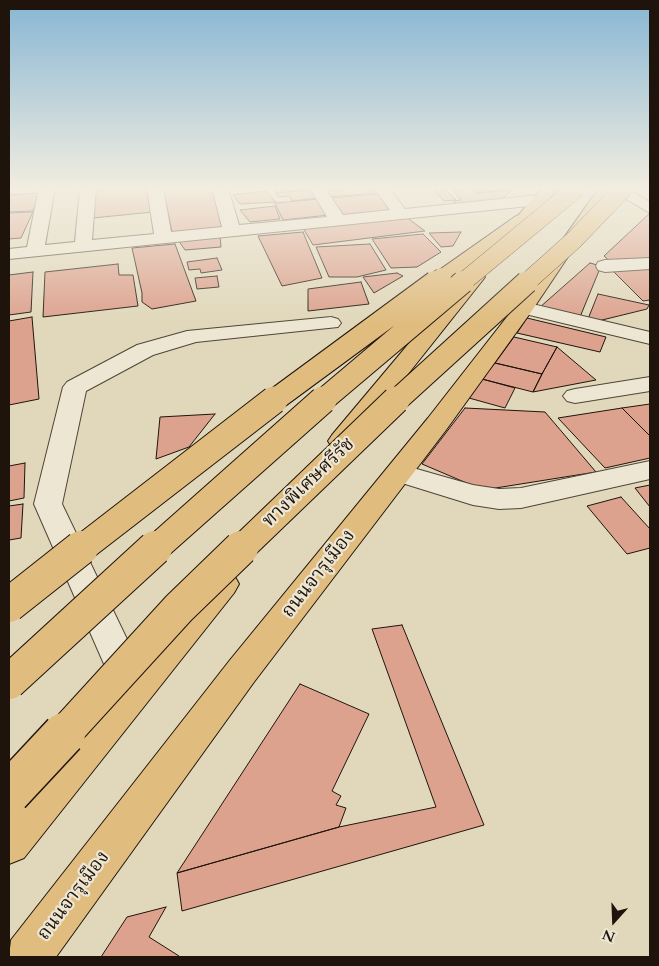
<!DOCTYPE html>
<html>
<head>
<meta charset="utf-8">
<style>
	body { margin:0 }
	#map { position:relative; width:659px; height:966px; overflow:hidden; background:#e1d8bb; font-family:Cardo,serif }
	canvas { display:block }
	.frame { position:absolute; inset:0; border:10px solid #1f140c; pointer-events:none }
	.north { position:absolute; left:589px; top:896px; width:50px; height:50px; -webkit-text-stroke:4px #ece6d3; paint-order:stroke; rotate:200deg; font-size:14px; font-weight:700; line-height:20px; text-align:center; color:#1f140c }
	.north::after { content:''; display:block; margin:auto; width:18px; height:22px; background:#1f140c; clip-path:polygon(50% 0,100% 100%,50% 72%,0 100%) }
</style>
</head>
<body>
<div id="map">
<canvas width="659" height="966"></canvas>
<div class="frame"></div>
<div class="north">N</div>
</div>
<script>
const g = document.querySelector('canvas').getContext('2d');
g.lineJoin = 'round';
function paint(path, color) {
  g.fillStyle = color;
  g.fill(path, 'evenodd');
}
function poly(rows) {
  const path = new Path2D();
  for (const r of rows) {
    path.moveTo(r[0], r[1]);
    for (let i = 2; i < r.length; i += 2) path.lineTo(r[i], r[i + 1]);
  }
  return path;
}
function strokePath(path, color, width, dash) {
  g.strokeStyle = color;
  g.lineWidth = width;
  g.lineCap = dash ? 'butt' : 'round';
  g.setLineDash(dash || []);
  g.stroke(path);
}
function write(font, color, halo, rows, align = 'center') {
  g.font = font + ' Cardo,"Noto Serif Thai",serif';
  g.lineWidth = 4.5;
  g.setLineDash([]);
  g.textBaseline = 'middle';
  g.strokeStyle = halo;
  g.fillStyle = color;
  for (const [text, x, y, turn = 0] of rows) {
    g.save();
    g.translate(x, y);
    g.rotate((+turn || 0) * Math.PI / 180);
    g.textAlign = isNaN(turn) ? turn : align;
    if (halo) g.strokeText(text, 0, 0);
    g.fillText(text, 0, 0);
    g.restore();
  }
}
const building = poly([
	[92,188,149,188,153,212,93,218,92,188],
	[163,188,212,188,224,227,172,232,163,188],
	[274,188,310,188,310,189,276,193,274,188],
	[352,188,373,188,376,193,328,197,325,191,352,188],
	[471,188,477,193,512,190,501,200,458,205,453,201,461,200,452,190,471,188],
	[473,188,514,188,478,193,473,188],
	[445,189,456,200,444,201,434,190,445,189],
	[312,190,317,198,292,201,290,196,279,197,276,193,312,190],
	[266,191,276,202,240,204,233,195,266,191],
	[40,193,33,211,9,212,9,195,40,193],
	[378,194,390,211,339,215,329,198,378,194],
	[319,199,329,215,283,220,275,203,319,199],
	[275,206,280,219,250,222,240,210,275,206],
	[33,212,21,238,9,239,9,213,33,212],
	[650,213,650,259,612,263,604,256,650,213],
	[406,217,425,231,313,245,303,228,406,217],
	[303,232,322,278,282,286,258,236,303,232],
	[461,232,453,246,441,247,429,233,461,232],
	[423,234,441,252,417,267,391,268,372,239,423,234],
	[220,236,221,247,185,250,178,240,220,236],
	[175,244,196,301,152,309,142,302,142,293,132,248,175,244],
	[370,244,386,270,357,277,329,277,316,247,370,244],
	[217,258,222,270,201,273,200,269,189,270,187,262,217,258],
	[590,263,601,266,580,317,539,308,590,263],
	[118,264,119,275,133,275,138,306,43,317,45,272,118,264],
	[650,265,650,300,643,301,610,268,650,265],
	[33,272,31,312,9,315,9,275,33,272],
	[397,273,403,276,374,293,363,277,397,273],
	[217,276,219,287,197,289,195,278,217,276],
	[361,282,369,304,308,311,308,289,361,282],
	[598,294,649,305,647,309,598,321,588,319,598,294],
	[32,317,39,399,9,405,9,321,32,317],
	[527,318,606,337,600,352,517,333,527,318],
	[514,337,557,347,542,374,495,363,514,337],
	[557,347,596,380,533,392,542,374,557,347],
	[495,363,542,374,533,392,482,379,495,363],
	[482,379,515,388,505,408,469,398,482,379],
	[650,404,650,436,622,408,650,404],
	[465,408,545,412,596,472,483,490,422,464,465,408],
	[622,408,650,436,650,458,605,468,558,418,622,408],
	[215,414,189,447,156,459,160,417,215,414],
	[25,463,24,498,9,501,9,466,25,463],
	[650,485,650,507,635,488,650,485],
	[621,497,650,529,650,548,627,554,587,506,621,497],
	[23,504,21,538,9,540,9,506,23,504],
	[402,625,484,825,182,911,177,873,339,827,436,807,372,629,402,625],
	[300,684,369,714,332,791,341,796,336,805,346,808,339,827,177,873,300,684],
	[166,907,149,937,179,956,178,957,101,957,127,917,166,907]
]);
paint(building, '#dca28e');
strokePath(building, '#1f140c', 1);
const minor = poly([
	[39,188,55,188,45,245,75,242,80,188,96,188,92,240,154,234,147,188,163,188,171,232,222,227,212,188,228,188,239,225,327,217,310,188,325,188,343,215,390,210,374,188,389,188,405,209,539,195,547,200,539,205,9,259,9,249,27,247,39,188],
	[607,188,626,188,650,202,650,213,607,188],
	[650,258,650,269,605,272,598,270,596,266,598,262,605,260,650,258],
	[524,302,650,332,650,344,517,312,514,308,517,304,524,302],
	[331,317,338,319,341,323,338,327,196,342,153,355,86,391,62,504,149,685,144,696,131,701,118,696,34,504,63,387,67,382,137,345,187,331,331,317],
	[650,377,650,391,575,403,567,401,563,396,567,391,575,389,650,377],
	[650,461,650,479,521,508,499,509,473,505,389,479,385,473,389,467,399,464,473,485,499,489,521,488,650,461]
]);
const major = poly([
	[542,188,558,188,509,248,497,248,494,244,497,240,542,188],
	[599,188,614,188,531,312,446,430,254,682,56,957,9,957,11,940,230,660,428,418,517,304,599,188],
	[475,271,482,273,485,277,482,281,350,447,341,449,332,447,328,441,332,435,468,273,475,271],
	[223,572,234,575,239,584,234,593,24,858,9,864,9,811,212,575,223,572]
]);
const highway = poly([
	[522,215,528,216,530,220,528,224,449,281,435,281,432,277,435,273,516,216,522,215]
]);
strokePath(minor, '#504538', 2);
strokePath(major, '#1f140c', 2);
strokePath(highway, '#1f140c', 2);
paint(minor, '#ece6d3');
paint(major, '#e0bc7e');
paint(highway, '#e0bc7e');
const highwayBridgeFar4 = poly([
	[433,283,442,277],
	[462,283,577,188],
	[526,283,574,240,624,188]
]);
const highwayBridgeFar3 = poly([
	[272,402,435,282],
	[321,402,463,282],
	[395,402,527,282]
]);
const highwayBridgeFar2 = poly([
	[80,550,274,400],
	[154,550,323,400],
	[240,550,396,400]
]);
const highwayBridgeFar1 = poly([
	[9,605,81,548],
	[9,682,155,548],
	[63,735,179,608,241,548]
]);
const highwayBridge = poly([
	[9,793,64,734]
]);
strokePath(highwayBridgeFar4, '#1f140c', 19, []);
strokePath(highwayBridgeFar3, '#1f140c', 24, []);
strokePath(highwayBridgeFar2, '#1f140c', 29, []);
strokePath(highwayBridgeFar1, '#1f140c', 36, []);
strokePath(highwayBridge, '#1f140c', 45, []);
strokePath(highwayBridgeFar4, '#e0bc7e', 18);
strokePath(highwayBridgeFar3, '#e0bc7e', 22);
strokePath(highwayBridgeFar2, '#e0bc7e', 27);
strokePath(highwayBridgeFar1, '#e0bc7e', 34);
strokePath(highwayBridge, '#e0bc7e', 42);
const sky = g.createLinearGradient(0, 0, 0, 324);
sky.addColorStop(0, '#87b6d4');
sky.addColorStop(0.58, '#f2ede0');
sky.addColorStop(1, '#f2ede000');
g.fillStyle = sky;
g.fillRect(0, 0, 659, 324);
write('19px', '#1f140c', '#ece6d3', [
	["ทางพิเศษศรีรัช",309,483,-44],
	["ถนนจารุเมือง",319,574,-52],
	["ถนนจารุเมือง",74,896,-53]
]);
</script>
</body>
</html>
